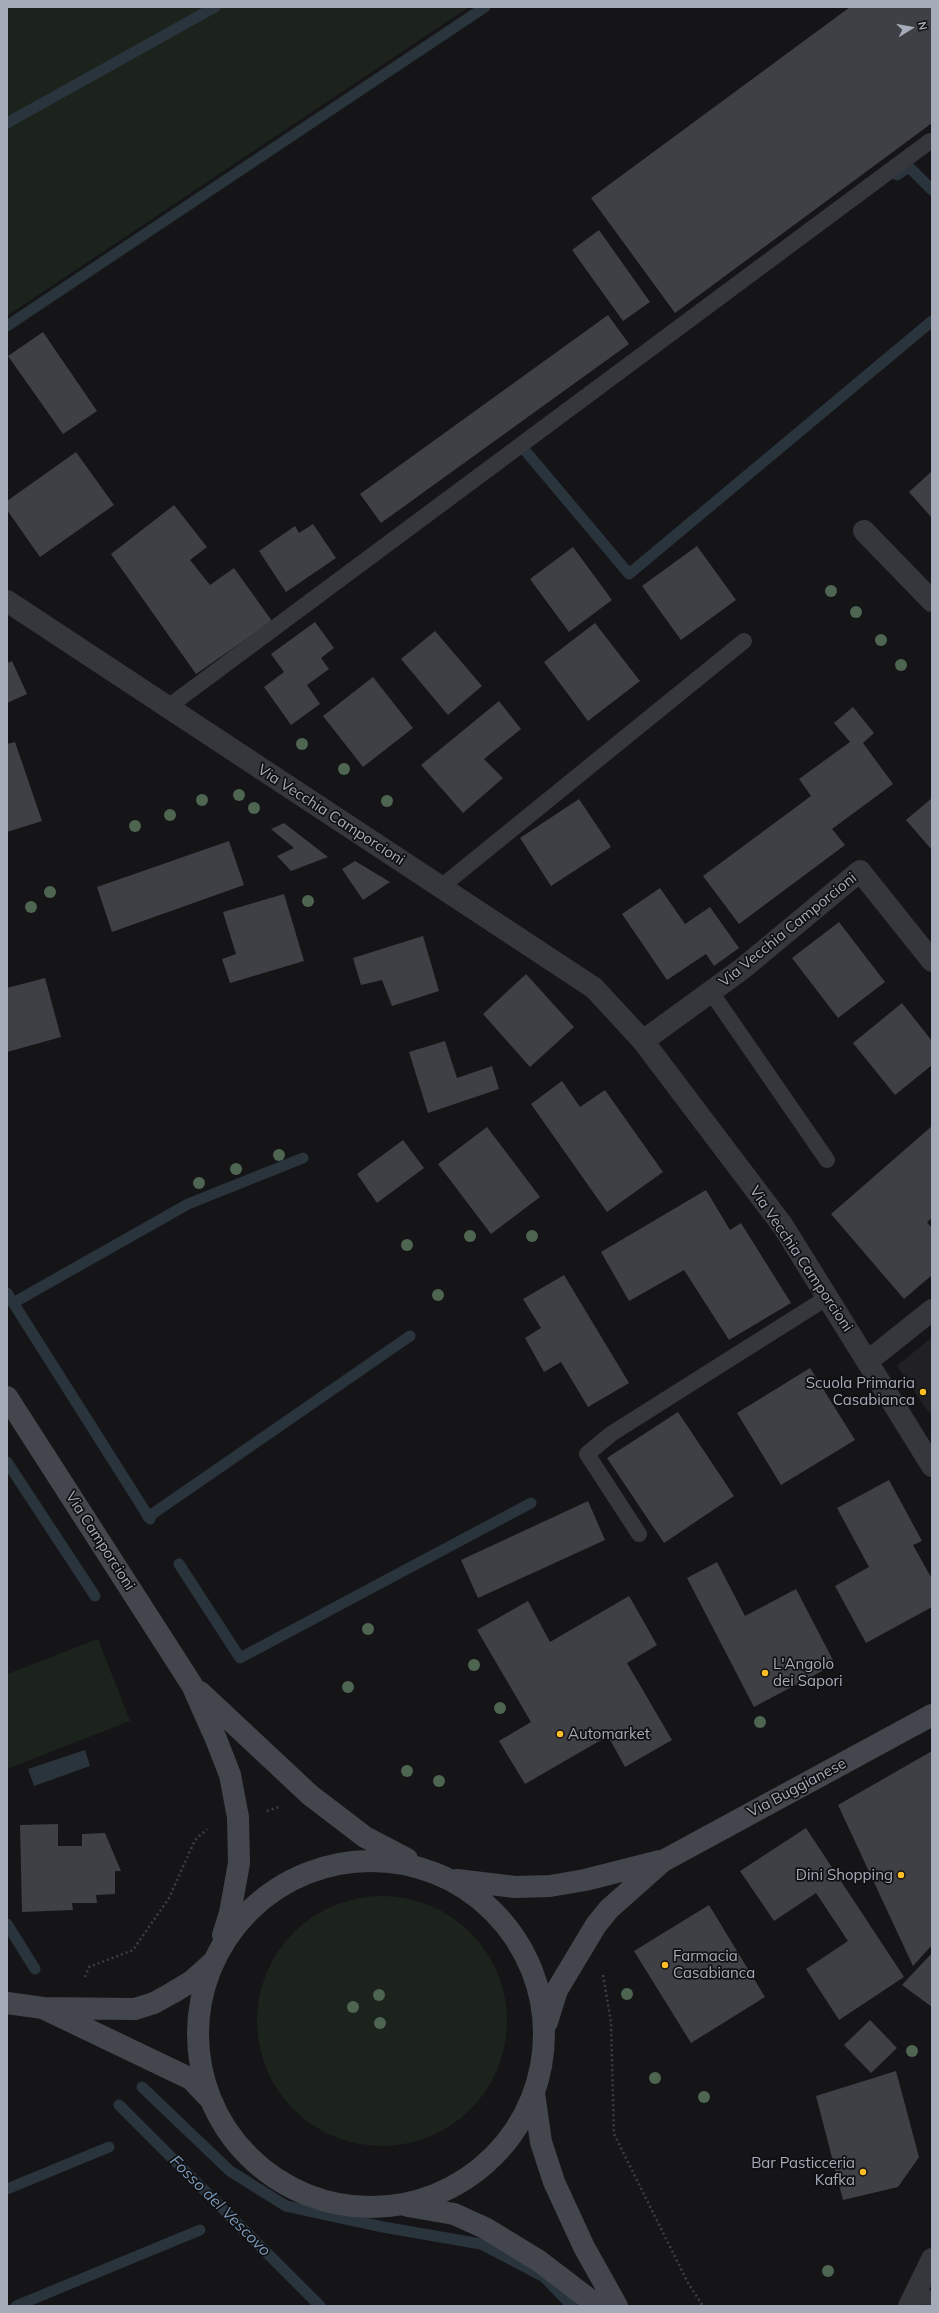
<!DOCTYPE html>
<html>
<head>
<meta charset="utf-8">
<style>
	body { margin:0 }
	#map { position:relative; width:939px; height:2313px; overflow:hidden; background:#151518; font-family:Mulish,sans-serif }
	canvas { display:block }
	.frame { position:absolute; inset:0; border:8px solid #a6abb9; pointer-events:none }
	.north { position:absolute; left:891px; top:8px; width:40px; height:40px; -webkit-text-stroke:3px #101013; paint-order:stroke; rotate:79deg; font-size:11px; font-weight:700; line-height:16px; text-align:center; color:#a6abb9 }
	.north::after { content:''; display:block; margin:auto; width:14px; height:18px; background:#a6abb9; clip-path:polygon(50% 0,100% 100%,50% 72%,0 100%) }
</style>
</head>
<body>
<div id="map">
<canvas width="939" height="2313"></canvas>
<div class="frame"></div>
<div class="north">N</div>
</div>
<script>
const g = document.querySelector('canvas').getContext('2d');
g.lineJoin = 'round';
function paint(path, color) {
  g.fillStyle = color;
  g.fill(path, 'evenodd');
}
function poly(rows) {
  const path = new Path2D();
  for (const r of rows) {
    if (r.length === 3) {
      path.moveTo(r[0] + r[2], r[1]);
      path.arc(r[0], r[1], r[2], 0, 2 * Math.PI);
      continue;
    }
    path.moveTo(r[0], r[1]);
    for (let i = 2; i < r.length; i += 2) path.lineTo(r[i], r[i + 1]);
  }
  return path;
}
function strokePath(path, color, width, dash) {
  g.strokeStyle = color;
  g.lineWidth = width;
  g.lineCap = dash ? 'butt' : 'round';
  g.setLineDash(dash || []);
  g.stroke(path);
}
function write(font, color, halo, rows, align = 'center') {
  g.font = font + ' Mulish,sans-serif';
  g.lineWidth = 3.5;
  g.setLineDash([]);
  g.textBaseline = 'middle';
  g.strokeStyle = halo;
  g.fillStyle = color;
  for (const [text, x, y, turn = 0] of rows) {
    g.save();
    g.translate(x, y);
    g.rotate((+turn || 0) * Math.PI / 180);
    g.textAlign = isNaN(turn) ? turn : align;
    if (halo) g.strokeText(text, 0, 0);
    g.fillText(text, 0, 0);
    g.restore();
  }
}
paint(poly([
	[932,1337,932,1417,897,1366]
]), '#212125');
paint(poly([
	[7,7,469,7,7,316],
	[98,1639,130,1721,7,1769,7,1674],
	[382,2021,125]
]), '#1b231c');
paint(poly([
	[85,1750,90,1766,34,1786,28,1769]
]), '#2a343d');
strokePath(poly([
	[7,123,215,7],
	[897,175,909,167,932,190],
	[7,326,485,7],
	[523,448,629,574,932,321],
	[7,1293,150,1519],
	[13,1303,188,1204,303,1158],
	[7,1462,95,1596],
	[148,1517,410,1336],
	[179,1564,240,1658,531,1503],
	[7,1924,35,1969],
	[142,2087,230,2171,286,2206,383,2227,481,2244,544,2277,572,2306],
	[119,2105,320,2306],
	[7,2189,109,2147],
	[16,2306,200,2230]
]), '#2a343d', 11);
paint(poly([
	[850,7,932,7,932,123,675,313,591,198],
	[599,230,650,302,623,321,572,250],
	[608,315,629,344,381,523,360,494],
	[43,332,97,411,63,434,8,356],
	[76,452,114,505,40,557,7,510,7,501],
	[932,471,932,518,909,492],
	[174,505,207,547,190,560,210,585,234,568,272,621,196,674,111,554],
	[313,524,336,558,286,592,259,551,295,526,299,533],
	[697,546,736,600,681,640,642,586],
	[573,547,612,600,569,632,530,579],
	[315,622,334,648,321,658,329,669,307,685,320,704,291,725,264,687,284,672,271,654],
	[595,623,640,681,588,721,544,662],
	[435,631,482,686,448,715,401,659],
	[12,661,27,694,7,703,7,663],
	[373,677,413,728,363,767,323,716],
	[499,701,521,729,484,759,503,778,463,813,421,765],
	[853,707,874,733,863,743,893,784,832,829,845,845,739,924,703,876,811,796,799,779,850,742,834,723],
	[15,742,42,821,7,832,7,744],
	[932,798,932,850,906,820],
	[579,799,611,847,551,886,520,838],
	[284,823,328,857,291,871,277,856,294,848,271,829],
	[229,841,244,885,112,932,97,887],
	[355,861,390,882,363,900,342,869],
	[660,888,685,924,710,907,739,948,714,966,706,954,667,980,622,914],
	[284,894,304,961,230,983,222,959,236,954,223,912],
	[839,922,885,982,838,1018,792,958],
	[423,936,439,991,392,1006,382,980,361,985,353,958],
	[526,974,574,1027,530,1067,483,1014],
	[45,978,61,1037,7,1052,7,988],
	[902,1003,932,1041,932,1065,895,1095,853,1043],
	[445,1041,457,1078,492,1066,499,1089,428,1113,409,1052],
	[562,1081,580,1107,605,1090,663,1172,607,1212,531,1104],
	[932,1126,932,1218,927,1222,932,1228,932,1275,904,1299,831,1214],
	[487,1127,540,1197,491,1234,438,1164],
	[403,1140,424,1168,377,1203,357,1174],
	[706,1190,730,1230,741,1223,791,1303,729,1340,684,1270,629,1301,601,1252],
	[564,1275,629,1383,588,1407,561,1362,544,1372,525,1338,541,1328,523,1299],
	[810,1368,855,1440,781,1485,737,1413],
	[678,1412,734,1496,664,1543,607,1458],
	[889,1480,922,1541,913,1545,932,1579,932,1607,866,1643,835,1586,869,1567,837,1508],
	[588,1501,605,1540,478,1598,461,1560],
	[717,1562,745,1616,796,1589,835,1664,754,1707,687,1578],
	[629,1596,657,1645,627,1663,672,1740,625,1767,608,1736,525,1784,499,1741,531,1722,477,1630,528,1601,550,1642],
	[932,1751,932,1945,913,1966,838,1805],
	[58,1824,58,1846,82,1846,82,1834,105,1833,121,1871,115,1871,115,1894,96,1895,97,1903,72,1903,73,1910,22,1912,20,1825],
	[806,1828,904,1977,839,2020,806,1969,848,1941,816,1893,774,1921,740,1871],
	[709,1905,765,1997,691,2043,634,1951],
	[932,1953,932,2007,902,1985],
	[870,2020,897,2048,871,2073,844,2045],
	[896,2071,919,2157,898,2187,843,2200,816,2096]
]), '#3f4045');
strokePath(poly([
	[267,1811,279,1807],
	[603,1975,611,2022,614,2134,688,2283,703,2306],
	[85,1977,89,1967,133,1950,169,1898,195,1840,207,1829]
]), '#3c3e44', 2.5, [2, 3]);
strokePath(poly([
	[168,707,930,141],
	[441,887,744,641],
	[711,992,827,1160],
	[639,1534,587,1454,611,1434,828,1297],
	[916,2293,932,2300]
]), '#36373d', 16);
strokePath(poly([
	[864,531,932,601],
	[7,601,594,988,643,1041,783,1226,932,1466],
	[643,1041,742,969,860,871,932,961],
	[868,1361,932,1310],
	[909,2306,932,2259]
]), '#36373d', 22);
strokePath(poly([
	[7,1397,192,1685,216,1739,230,1775,238,1817,239,1863,230,1913,223,1935],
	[200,1692,310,1795,365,1837,407,1859],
	[371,2034,173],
	[457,1880,515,1887,550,1886,585,1880,660,1861],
	[7,2003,43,2008,135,2009,154,2003,172,1993,192,1981,212,1963],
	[47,2010,191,2079,209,2098],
	[547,2022,557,1990,596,1925,609,1909,663,1861,932,1715],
	[534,2093,541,2142,554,2182,584,2247,617,2306],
	[408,2206,454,2214,485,2228,539,2261,598,2306]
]), '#44464d', 22);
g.fillStyle = '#4d6551';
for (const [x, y] of [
	[831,591],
	[856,612],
	[881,640],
	[901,665],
	[302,744],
	[344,769],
	[239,795],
	[202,800],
	[387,801],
	[254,808],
	[170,815],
	[135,826],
	[50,892],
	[308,901],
	[31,907],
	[279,1155],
	[236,1169],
	[199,1183],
	[470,1236],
	[532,1236],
	[407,1245],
	[438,1295],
	[368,1629],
	[474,1665],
	[348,1687],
	[500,1708],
	[760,1722],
	[407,1771],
	[439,1781],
	[627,1994],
	[379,1995],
	[353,2007],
	[380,2023],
	[912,2051],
	[655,2078],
	[704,2097],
	[828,2271]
]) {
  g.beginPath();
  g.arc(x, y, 6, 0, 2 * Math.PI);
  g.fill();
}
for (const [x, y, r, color] of [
	[923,1392,4,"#ffbe26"],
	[765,1673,4,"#ffbe26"],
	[560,1734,4,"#ffbe26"],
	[901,1875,4,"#ffbe26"],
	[665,1965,4,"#ffbe26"],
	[863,2172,4,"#ffbe26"]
]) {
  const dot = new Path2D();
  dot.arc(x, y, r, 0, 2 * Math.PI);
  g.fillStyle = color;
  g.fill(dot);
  strokePath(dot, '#101013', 1.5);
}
write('15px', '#a6abb9', '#101013', [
	["Via Vecchia Camporcioni",331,815,33],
	["Via Vecchia Camporcioni",788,930,-39],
	["Via Vecchia Camporcioni",801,1259,56],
	["Via Camporcioni",100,1541,57],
	["Via Buggianese",797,1788,-28]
]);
write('15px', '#a6abb9', '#101013', [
	["Scuola Primaria",915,1383],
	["Casabianca",915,1400],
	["L'Angolo",773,1664,"left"],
	["dei Sapori",773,1681,"left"],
	["Automarket",568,1734,"left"],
	["Dini Shopping",893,1875],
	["Farmacia",673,1956,"left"],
	["Casabianca",673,1973,"left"],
	["Bar Pasticceria",855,2163],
	["Kafka",855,2180]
], 'right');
write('italic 16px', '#7a98b7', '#101013', [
	["Fosso del Vescovo",220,2206,45]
]);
</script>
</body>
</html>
